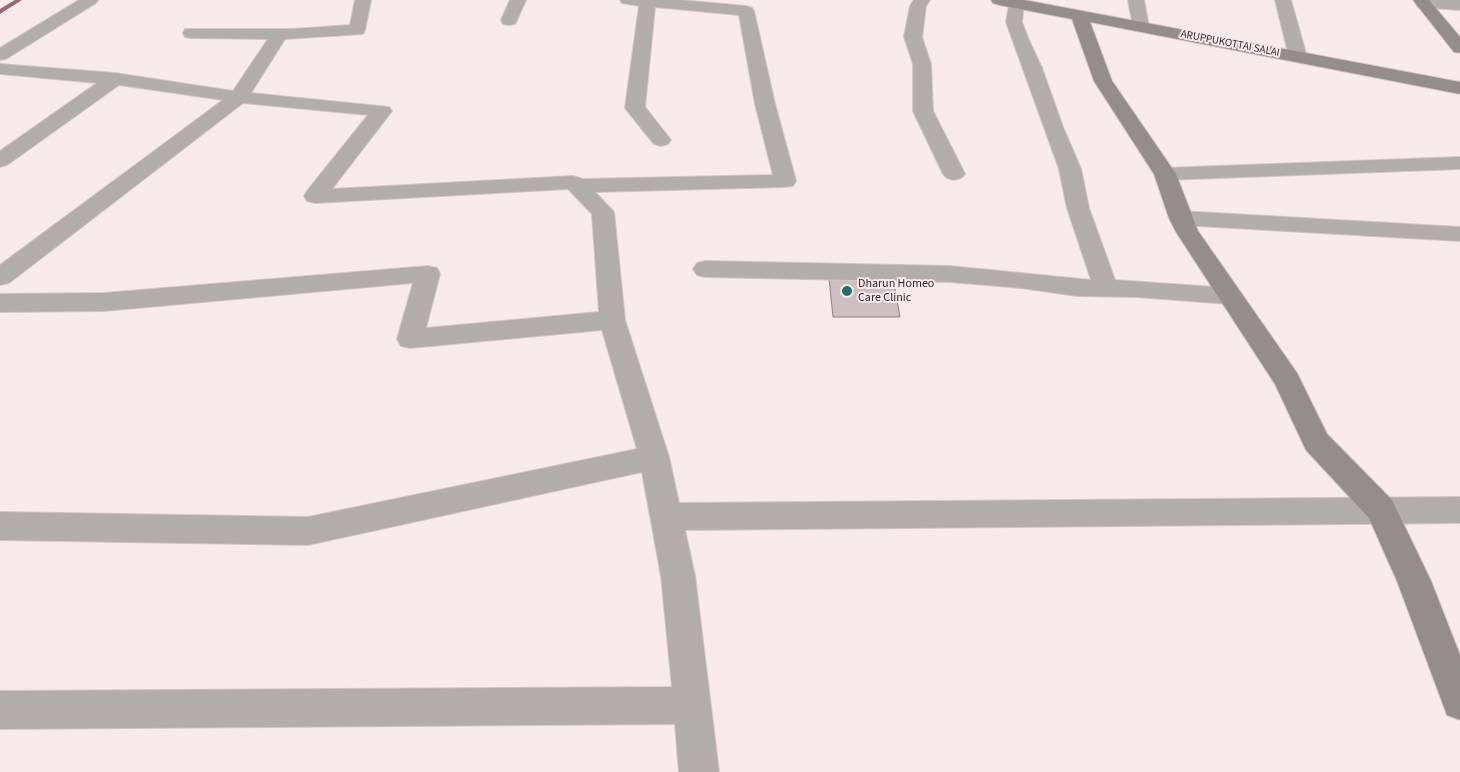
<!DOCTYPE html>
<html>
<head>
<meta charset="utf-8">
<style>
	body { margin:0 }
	canvas { display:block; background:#f8e9ea }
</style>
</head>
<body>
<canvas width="1460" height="772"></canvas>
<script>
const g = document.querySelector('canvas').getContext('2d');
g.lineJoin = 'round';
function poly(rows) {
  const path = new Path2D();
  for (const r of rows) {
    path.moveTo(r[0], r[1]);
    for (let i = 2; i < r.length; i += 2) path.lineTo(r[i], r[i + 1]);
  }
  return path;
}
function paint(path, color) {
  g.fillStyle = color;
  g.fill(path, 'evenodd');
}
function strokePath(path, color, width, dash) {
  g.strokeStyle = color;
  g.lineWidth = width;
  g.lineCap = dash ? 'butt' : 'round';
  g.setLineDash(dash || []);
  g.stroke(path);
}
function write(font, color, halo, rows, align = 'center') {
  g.font = font + ' "Source Sans 3",sans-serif';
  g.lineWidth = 4;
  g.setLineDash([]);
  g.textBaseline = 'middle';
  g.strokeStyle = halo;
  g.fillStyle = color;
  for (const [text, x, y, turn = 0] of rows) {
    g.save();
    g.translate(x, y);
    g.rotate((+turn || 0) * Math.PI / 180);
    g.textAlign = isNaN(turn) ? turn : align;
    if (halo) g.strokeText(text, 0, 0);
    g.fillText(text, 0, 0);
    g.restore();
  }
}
paint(poly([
	[15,0,22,0,0,14,0,9,15,0]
]), '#98696f');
const building = poly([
	[829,278,893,278,900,317,833,317,829,278]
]);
paint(building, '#cdbfc1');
strokePath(building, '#8e8182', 1);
const street = poly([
	[79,0,98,0,96,3,6,59,0,60,0,48,79,0],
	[355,0,371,0,365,30,363,34,285,39,251,93,389,107,392,111,389,115,332,189,573,176,583,179,773,175,755,104,739,15,655,7,645,107,671,140,668,144,661,146,654,144,625,108,639,6,622,3,620,0,680,0,746,6,752,8,754,11,775,104,796,181,793,186,785,187,595,192,614,212,625,320,669,457,679,503,1460,497,1460,523,685,530,695,576,719,772,679,772,675,724,0,729,0,691,672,687,661,576,642,472,308,545,0,540,0,512,308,517,637,449,602,330,410,348,401,346,397,339,413,283,104,311,0,312,0,294,104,293,428,266,437,268,440,274,426,328,599,312,592,214,568,189,315,203,307,201,304,196,307,191,368,115,243,103,9,283,0,285,0,265,223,100,119,85,7,165,0,167,0,151,97,83,0,74,0,64,115,73,233,91,268,39,191,38,185,37,183,33,185,29,293,29,350,25,355,0],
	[510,0,526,0,517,20,515,24,509,25,503,24,501,20,510,0],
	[914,0,930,0,926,6,922,37,931,64,933,111,965,174,961,178,954,180,947,178,943,174,913,111,913,64,904,37,910,6,914,0],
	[1010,0,1022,0,1024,3,1022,22,1028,38,1042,68,1063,127,1081,169,1089,208,1115,280,1229,288,1238,290,1241,296,1238,302,1229,304,1136,297,1077,296,1021,288,950,282,705,277,697,275,693,269,697,263,705,261,950,266,1091,280,1067,208,1059,169,1006,22,1010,0],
	[1128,0,1144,0,1149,27,1147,31,1135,31,1133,27,1128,0],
	[1275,0,1291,0,1307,57,1304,61,1298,62,1292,61,1289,57,1275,0],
	[1421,0,1460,0,1460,10,1418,7,1416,4,1421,0],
	[1460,157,1460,169,1165,180,1158,178,1154,174,1158,170,1165,168,1460,157],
	[1180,211,1460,227,1460,241,1180,225,1172,223,1169,218,1172,213,1180,211]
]);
const secondary = poly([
	[991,0,1024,0,1460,82,1460,94,1090,22,1112,81,1176,174,1198,231,1297,373,1327,434,1392,500,1431,581,1460,655,1460,720,1447,715,1397,581,1369,518,1306,450,1275,384,1176,232,1169,218,1154,174,1094,81,1072,19,999,5,993,3,991,0],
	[1413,0,1429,0,1460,37,1460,53,1454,52,1413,0]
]);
strokePath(street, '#d3c6c7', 2);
strokePath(secondary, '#d3c6c7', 2);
paint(street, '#b2acac');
paint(secondary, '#958c8d');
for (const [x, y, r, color] of [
	[847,291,6,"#246e6c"]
]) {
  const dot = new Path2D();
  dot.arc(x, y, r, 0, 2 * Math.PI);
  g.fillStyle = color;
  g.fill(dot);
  strokePath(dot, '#f8e9ea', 2);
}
write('11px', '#2c2627', '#f8e9ea', [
	["ARUPPUKOTTAI SALAI",1230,44,11]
]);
write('12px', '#2c2627', '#f8e9ea', [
	["Dharun Homeo",858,284],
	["Care Clinic",858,298]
], 'left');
</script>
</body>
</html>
